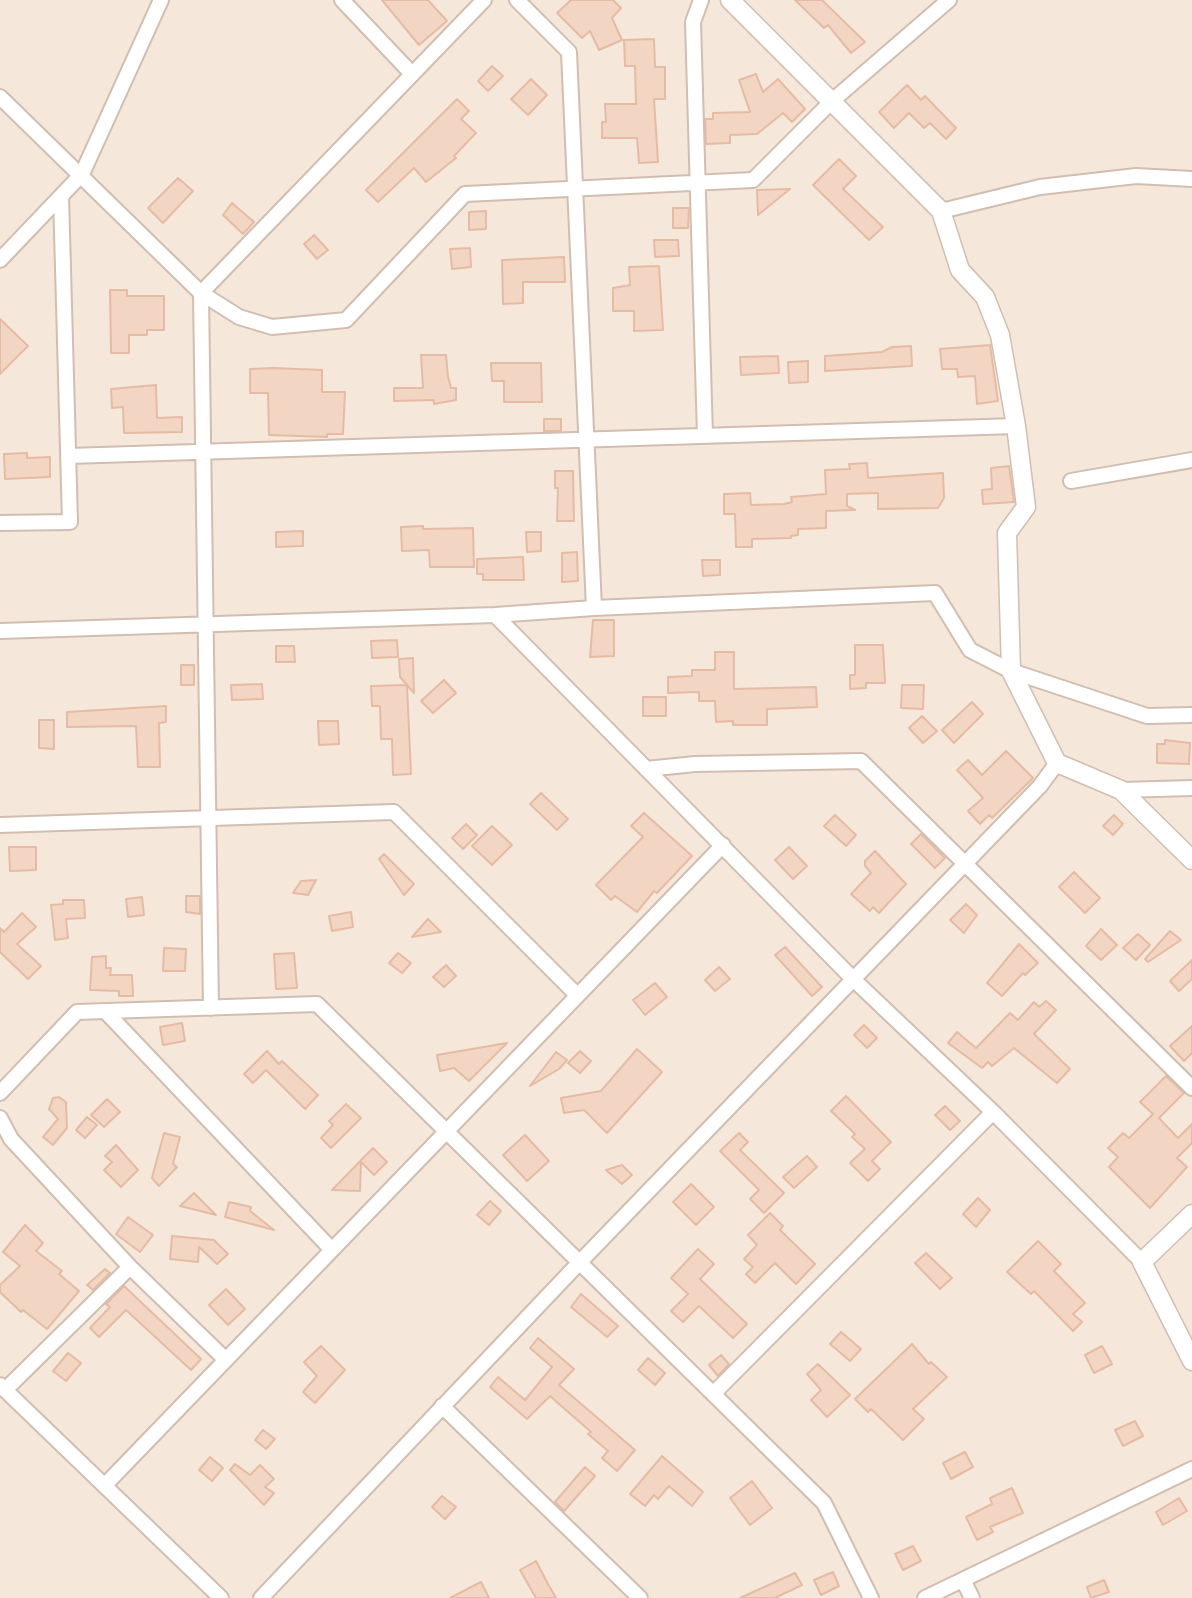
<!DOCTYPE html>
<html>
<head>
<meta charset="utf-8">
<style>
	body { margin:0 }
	canvas { display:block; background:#fdf6ec }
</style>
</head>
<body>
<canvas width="1192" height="1598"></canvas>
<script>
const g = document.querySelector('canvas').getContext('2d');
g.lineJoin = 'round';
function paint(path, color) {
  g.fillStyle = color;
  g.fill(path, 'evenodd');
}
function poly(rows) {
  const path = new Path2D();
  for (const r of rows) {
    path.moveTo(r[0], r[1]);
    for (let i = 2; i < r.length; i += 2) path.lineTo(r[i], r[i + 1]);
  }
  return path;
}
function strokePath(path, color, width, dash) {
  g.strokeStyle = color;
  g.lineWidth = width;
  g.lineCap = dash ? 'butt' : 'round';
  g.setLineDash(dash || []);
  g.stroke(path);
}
paint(poly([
	[0,0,1192,0,1192,1598,0,1598]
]), '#f5e8da');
const building = poly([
	[382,0,428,0,447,21,419,45,382,0],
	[571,0,613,0,621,8,612,18,622,40,599,50,590,31,582,38,557,13,571,0],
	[795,0,822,0,865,42,851,53,828,25,824,28,795,0],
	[654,39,655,67,665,67,665,99,654,99,658,162,639,163,637,138,602,138,602,122,606,122,605,104,636,104,635,66,625,66,624,40,654,39],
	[492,66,503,76,488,91,478,81,492,66],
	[756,74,763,92,778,79,805,109,792,122,783,113,757,134,730,135,730,143,706,144,705,119,713,119,713,113,750,112,739,80,756,74],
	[531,79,547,95,528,115,511,99,531,79],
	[907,85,921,100,925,96,956,128,946,139,930,123,924,128,909,113,894,128,879,112,907,85],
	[457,99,469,111,461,119,476,133,454,156,456,158,426,182,414,168,378,202,366,190,457,99],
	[839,159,856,176,843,189,883,227,869,240,813,185,839,159],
	[178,178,193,191,163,223,148,208,178,178],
	[790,189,758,215,757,190,790,189],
	[232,203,254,222,243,234,223,215,232,203],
	[673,208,689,208,688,228,673,228,673,208],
	[486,211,486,229,469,230,469,212,486,211],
	[314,235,328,250,317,259,304,244,314,235],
	[654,240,678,240,679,256,655,257,654,240],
	[470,248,471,267,452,269,450,249,470,248],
	[564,257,565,282,523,282,523,303,503,304,502,260,564,257],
	[659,266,663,330,634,331,634,311,613,311,613,288,630,285,629,267,659,266],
	[110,290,127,290,127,296,164,296,164,330,147,330,147,335,129,335,129,353,111,353,110,290],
	[0,319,28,346,0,374,0,319],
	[990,345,998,401,977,404,975,376,958,377,957,369,942,369,940,349,990,345],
	[911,346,912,366,825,371,825,356,882,352,892,347,911,346],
	[421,355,446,355,448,377,451,388,456,388,456,400,434,404,434,400,394,401,394,388,423,388,421,355],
	[778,356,779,373,741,375,740,357,778,356],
	[808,361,808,382,789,383,788,362,808,361],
	[491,363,541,363,542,402,504,402,504,381,492,381,491,363],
	[274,368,322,370,322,392,345,392,343,434,327,434,327,437,269,435,268,393,250,393,250,369,274,368],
	[156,385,157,418,182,417,182,432,124,433,123,407,112,408,111,389,156,385],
	[544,419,561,419,561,431,544,431,544,419],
	[27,453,27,458,50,457,50,477,5,479,4,454,27,453],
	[867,463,868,478,943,473,944,498,938,508,878,509,878,493,847,494,847,506,855,510,826,511,826,528,798,529,798,535,791,536,791,538,752,539,752,547,736,547,735,514,724,514,724,494,750,493,751,505,784,504,792,502,791,497,826,494,825,470,850,469,849,464,867,463],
	[1009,466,1014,502,983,504,982,490,992,489,991,468,1009,466],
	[555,471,573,471,574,521,557,521,558,488,555,488,555,471],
	[423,526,423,529,473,528,474,567,430,567,429,550,402,551,401,527,423,526],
	[303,531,303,546,276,547,276,532,303,531],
	[526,532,541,532,541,551,527,552,526,532],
	[577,552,578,581,562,582,562,553,577,552],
	[523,557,524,580,483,580,483,574,477,574,477,559,523,557],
	[702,560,720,560,720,575,703,576,702,560],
	[593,620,614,620,614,656,590,657,593,620],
	[397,640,398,657,372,658,371,641,397,640],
	[855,645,883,645,885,683,866,683,866,688,850,689,850,675,855,675,855,645],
	[276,646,294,646,295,662,276,662,276,646],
	[715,652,734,652,734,689,816,687,817,707,767,709,767,725,733,725,733,721,716,722,715,701,699,701,699,692,668,693,668,677,692,676,692,670,715,670,715,652],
	[413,658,414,693,407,685,411,774,393,775,392,739,381,739,380,706,372,706,371,686,407,685,400,677,399,659,413,658],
	[181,665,194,665,194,685,181,685,181,665],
	[444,680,456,693,433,713,421,701,444,680],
	[262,684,263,699,232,700,231,685,262,684],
	[902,685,924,685,923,709,901,708,902,685],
	[643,697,666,697,666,716,643,716,643,697],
	[972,702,983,714,954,743,942,730,972,702],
	[166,706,166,722,159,723,160,767,138,767,136,726,67,727,67,712,166,706],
	[922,716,937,731,923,743,909,728,922,716],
	[39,720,54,720,54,749,39,748,39,720],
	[318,721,338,721,339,744,319,745,318,721],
	[1165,740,1190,743,1189,764,1157,763,1157,744,1165,744,1165,740],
	[1006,751,1033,778,992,818,989,815,980,824,968,811,983,798,957,770,968,760,982,775,1006,751],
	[541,793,568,819,557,830,530,804,541,793],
	[644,813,692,856,657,893,654,891,637,912,615,896,611,900,596,885,643,837,631,826,644,813],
	[835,815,856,835,846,846,824,826,835,815],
	[1114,815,1123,824,1113,835,1103,826,1114,815],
	[466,824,477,835,463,849,452,838,466,824],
	[492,826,512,845,492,865,472,846,492,826],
	[921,834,945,858,935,868,911,844,921,834],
	[9,847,36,847,36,870,10,871,9,847],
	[789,847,807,866,793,879,775,860,789,847],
	[875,851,906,884,879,913,873,907,870,911,851,894,871,873,865,866,865,861,875,851],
	[384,854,414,884,404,895,379,859,384,854],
	[1074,872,1100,898,1085,913,1059,887,1074,872],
	[316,880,308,895,293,893,301,881,316,880],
	[186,896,200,896,200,914,186,912,186,896],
	[142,897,144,915,128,917,126,899,142,897],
	[63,900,84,900,85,918,66,919,68,938,55,940,51,905,63,904,63,900],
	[966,904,977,915,964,933,950,920,966,904],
	[351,912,353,927,332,931,329,916,351,912],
	[22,913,36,927,17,944,41,966,28,979,0,952,0,928,4,932,22,913],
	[428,919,441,932,412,937,428,919],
	[1101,929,1117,945,1101,960,1086,946,1101,929],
	[1170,931,1181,940,1148,962,1145,959,1170,931],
	[1138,934,1150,945,1136,960,1123,948,1138,934],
	[1019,944,1038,963,1025,975,1023,973,1002,996,987,983,1019,944],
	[785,947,822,987,812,996,775,955,785,947],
	[164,948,186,949,185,971,163,971,164,948],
	[294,953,297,988,276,989,274,954,294,953],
	[398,953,411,963,402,973,389,963,398,953],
	[106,956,106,968,111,968,110,975,132,975,133,996,119,996,119,991,90,990,92,957,106,956],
	[1192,960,1192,979,1179,991,1170,981,1192,960],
	[446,965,456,976,444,987,433,977,446,965],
	[719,967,730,979,715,991,705,980,719,967],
	[655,983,667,997,645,1015,633,1000,655,983],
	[1046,1001,1056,1010,1034,1034,1070,1069,1057,1083,1014,1048,992,1066,988,1062,982,1068,948,1043,957,1032,976,1048,1010,1013,1018,1020,1034,1002,1039,1007,1046,1001],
	[182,1023,185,1041,163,1045,160,1027,182,1023],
	[864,1025,877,1038,867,1048,854,1035,864,1025],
	[1192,1026,1192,1053,1184,1061,1170,1046,1192,1026],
	[507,1043,469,1081,454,1068,440,1071,437,1055,507,1043],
	[637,1049,662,1072,607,1133,584,1110,564,1113,561,1098,601,1091,637,1049],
	[267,1051,279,1064,282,1061,318,1095,305,1109,266,1070,253,1083,244,1074,267,1051],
	[580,1051,591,1061,580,1073,568,1063,580,1051],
	[556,1052,567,1060,559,1069,530,1086,556,1052],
	[1166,1076,1184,1093,1159,1118,1178,1138,1192,1124,1192,1143,1177,1158,1187,1167,1150,1208,1109,1167,1118,1157,1108,1148,1123,1133,1129,1138,1153,1114,1140,1102,1166,1076],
	[846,1096,891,1142,872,1161,880,1169,868,1181,850,1163,865,1149,852,1137,855,1134,831,1111,846,1096],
	[53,1098,59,1097,66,1102,67,1128,53,1145,43,1137,58,1119,49,1109,53,1098],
	[107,1099,120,1112,104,1127,91,1115,107,1099],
	[346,1104,361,1118,331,1148,321,1138,333,1125,329,1121,346,1104],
	[945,1106,960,1121,950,1130,935,1115,945,1106],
	[87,1117,97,1125,85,1138,76,1130,87,1117],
	[164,1133,180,1137,173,1164,177,1167,159,1186,152,1178,164,1133],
	[739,1133,748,1142,740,1150,784,1193,764,1213,750,1199,759,1190,720,1151,739,1133],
	[525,1135,549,1161,527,1181,503,1155,525,1135],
	[116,1145,138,1170,121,1187,104,1170,112,1162,105,1156,116,1145],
	[373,1148,387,1162,374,1175,361,1162,360,1191,332,1190,373,1148],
	[807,1156,817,1167,794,1188,783,1177,807,1156],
	[622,1165,632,1175,622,1184,606,1170,622,1165],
	[691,1184,714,1207,696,1225,673,1202,691,1184],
	[194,1193,216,1215,180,1206,194,1193],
	[978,1198,990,1210,976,1227,963,1214,978,1198],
	[490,1201,501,1211,489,1225,477,1215,490,1201],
	[229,1202,251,1207,250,1211,274,1230,225,1217,229,1202],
	[770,1213,783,1226,780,1230,815,1264,796,1284,775,1263,755,1283,746,1274,753,1267,744,1259,757,1245,748,1235,770,1213],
	[128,1217,153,1235,140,1252,116,1234,128,1217],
	[25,1225,43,1243,36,1251,62,1271,59,1274,79,1291,47,1329,23,1310,21,1312,0,1292,0,1285,20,1266,3,1252,25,1225],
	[172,1236,214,1240,228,1254,217,1264,199,1247,198,1262,170,1259,172,1236],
	[1038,1241,1061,1264,1054,1271,1085,1303,1073,1314,1082,1322,1073,1331,1034,1291,1031,1294,1007,1272,1038,1241],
	[698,1249,714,1264,700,1279,747,1324,733,1338,699,1306,683,1322,671,1311,688,1294,671,1278,698,1249],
	[926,1253,952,1278,940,1289,915,1263,926,1253],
	[105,1269,110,1273,93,1290,87,1285,105,1269],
	[124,1286,201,1359,191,1370,126,1310,99,1337,90,1328,110,1307,106,1304,124,1286],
	[226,1289,245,1309,228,1325,209,1305,226,1289],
	[581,1294,618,1326,607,1337,571,1307,581,1294],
	[841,1332,861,1349,850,1361,830,1344,841,1332],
	[538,1338,574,1369,559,1385,635,1450,617,1471,602,1458,608,1451,588,1434,591,1432,550,1396,527,1419,490,1387,498,1377,525,1400,552,1367,530,1348,538,1338],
	[912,1344,929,1364,931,1362,947,1377,913,1409,924,1419,903,1440,871,1409,868,1412,855,1399,912,1344],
	[321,1346,345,1370,315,1403,303,1392,317,1376,304,1362,321,1346],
	[1102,1346,1112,1364,1094,1373,1085,1355,1102,1346],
	[68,1353,81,1363,66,1381,53,1371,68,1353],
	[721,1355,729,1364,718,1376,709,1365,721,1355],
	[648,1358,665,1373,655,1385,638,1370,648,1358],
	[818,1364,850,1395,827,1417,811,1400,821,1390,807,1374,818,1364],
	[1135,1421,1143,1436,1123,1446,1115,1430,1135,1421],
	[263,1430,275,1439,266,1449,255,1440,263,1430],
	[965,1452,973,1467,951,1479,943,1463,965,1452],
	[662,1456,703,1492,692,1506,669,1486,658,1499,654,1495,645,1506,630,1494,662,1456],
	[210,1457,223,1468,212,1481,199,1470,210,1457],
	[235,1464,250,1475,260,1465,274,1479,265,1487,274,1493,264,1505,230,1470,235,1464],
	[585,1467,595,1476,564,1511,555,1502,585,1467],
	[752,1481,772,1508,750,1525,730,1498,752,1481],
	[1012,1488,1023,1513,990,1527,993,1532,977,1540,966,1517,992,1504,990,1498,1012,1488],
	[442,1496,456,1507,445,1519,432,1507,442,1496],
	[1179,1498,1187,1511,1163,1525,1156,1512,1179,1498],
	[913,1546,921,1561,903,1570,895,1554,913,1546],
	[536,1561,548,1584,556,1598,536,1598,520,1570,536,1561],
	[833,1572,839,1586,821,1595,814,1580,833,1572],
	[795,1573,802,1585,775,1598,740,1598,795,1573],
	[1104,1580,1109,1592,1091,1598,1087,1587,1104,1580],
	[481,1582,489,1598,450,1598,481,1582]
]);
paint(building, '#f3d5c3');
strokePath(building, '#e6bba3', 2);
const minor = poly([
	[342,0,412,74],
	[517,0,569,52,594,608],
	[701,0,693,22,705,436],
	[0,97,201,293,239,317,272,327,346,320,465,194,753,180,832,101,949,0],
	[941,211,1040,187,1136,176,1192,179],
	[0,260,82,174,161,0],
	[69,456,1016,426],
	[1071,481,1192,460],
	[0,523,70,522,61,196],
	[495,615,853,979,993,1112,1142,1262],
	[0,631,495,615,594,608,935,593,970,650,1011,671,1147,716,1192,715],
	[646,769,695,764,861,761,1192,1088],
	[1121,790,1192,788],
	[0,825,394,812,577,995],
	[211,1008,201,293,484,0],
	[106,1012,332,1250],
	[0,1093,77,1012,317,1004,824,1503,871,1598],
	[0,1118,11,1139,130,1267,226,1360],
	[0,1385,221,1598],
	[5,1390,130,1267],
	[713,1394,993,1112],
	[442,1406,640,1598],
	[106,1484,723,845],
	[963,1580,972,1598],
	[261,1598,578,1264,1040,786,1057,763],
	[925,1598,1192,1469]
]);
const tertiary = poly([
	[730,0,941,211,960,270,985,297,1000,335,1016,426,1026,507,1007,533,1011,671,1057,763,1121,790,1192,860],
	[1192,1214,1142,1262,1192,1361]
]);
strokePath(minor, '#d1beb0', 18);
strokePath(tertiary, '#d1beb0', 21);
strokePath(minor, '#fff', 14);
strokePath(tertiary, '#fff', 18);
</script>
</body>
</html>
